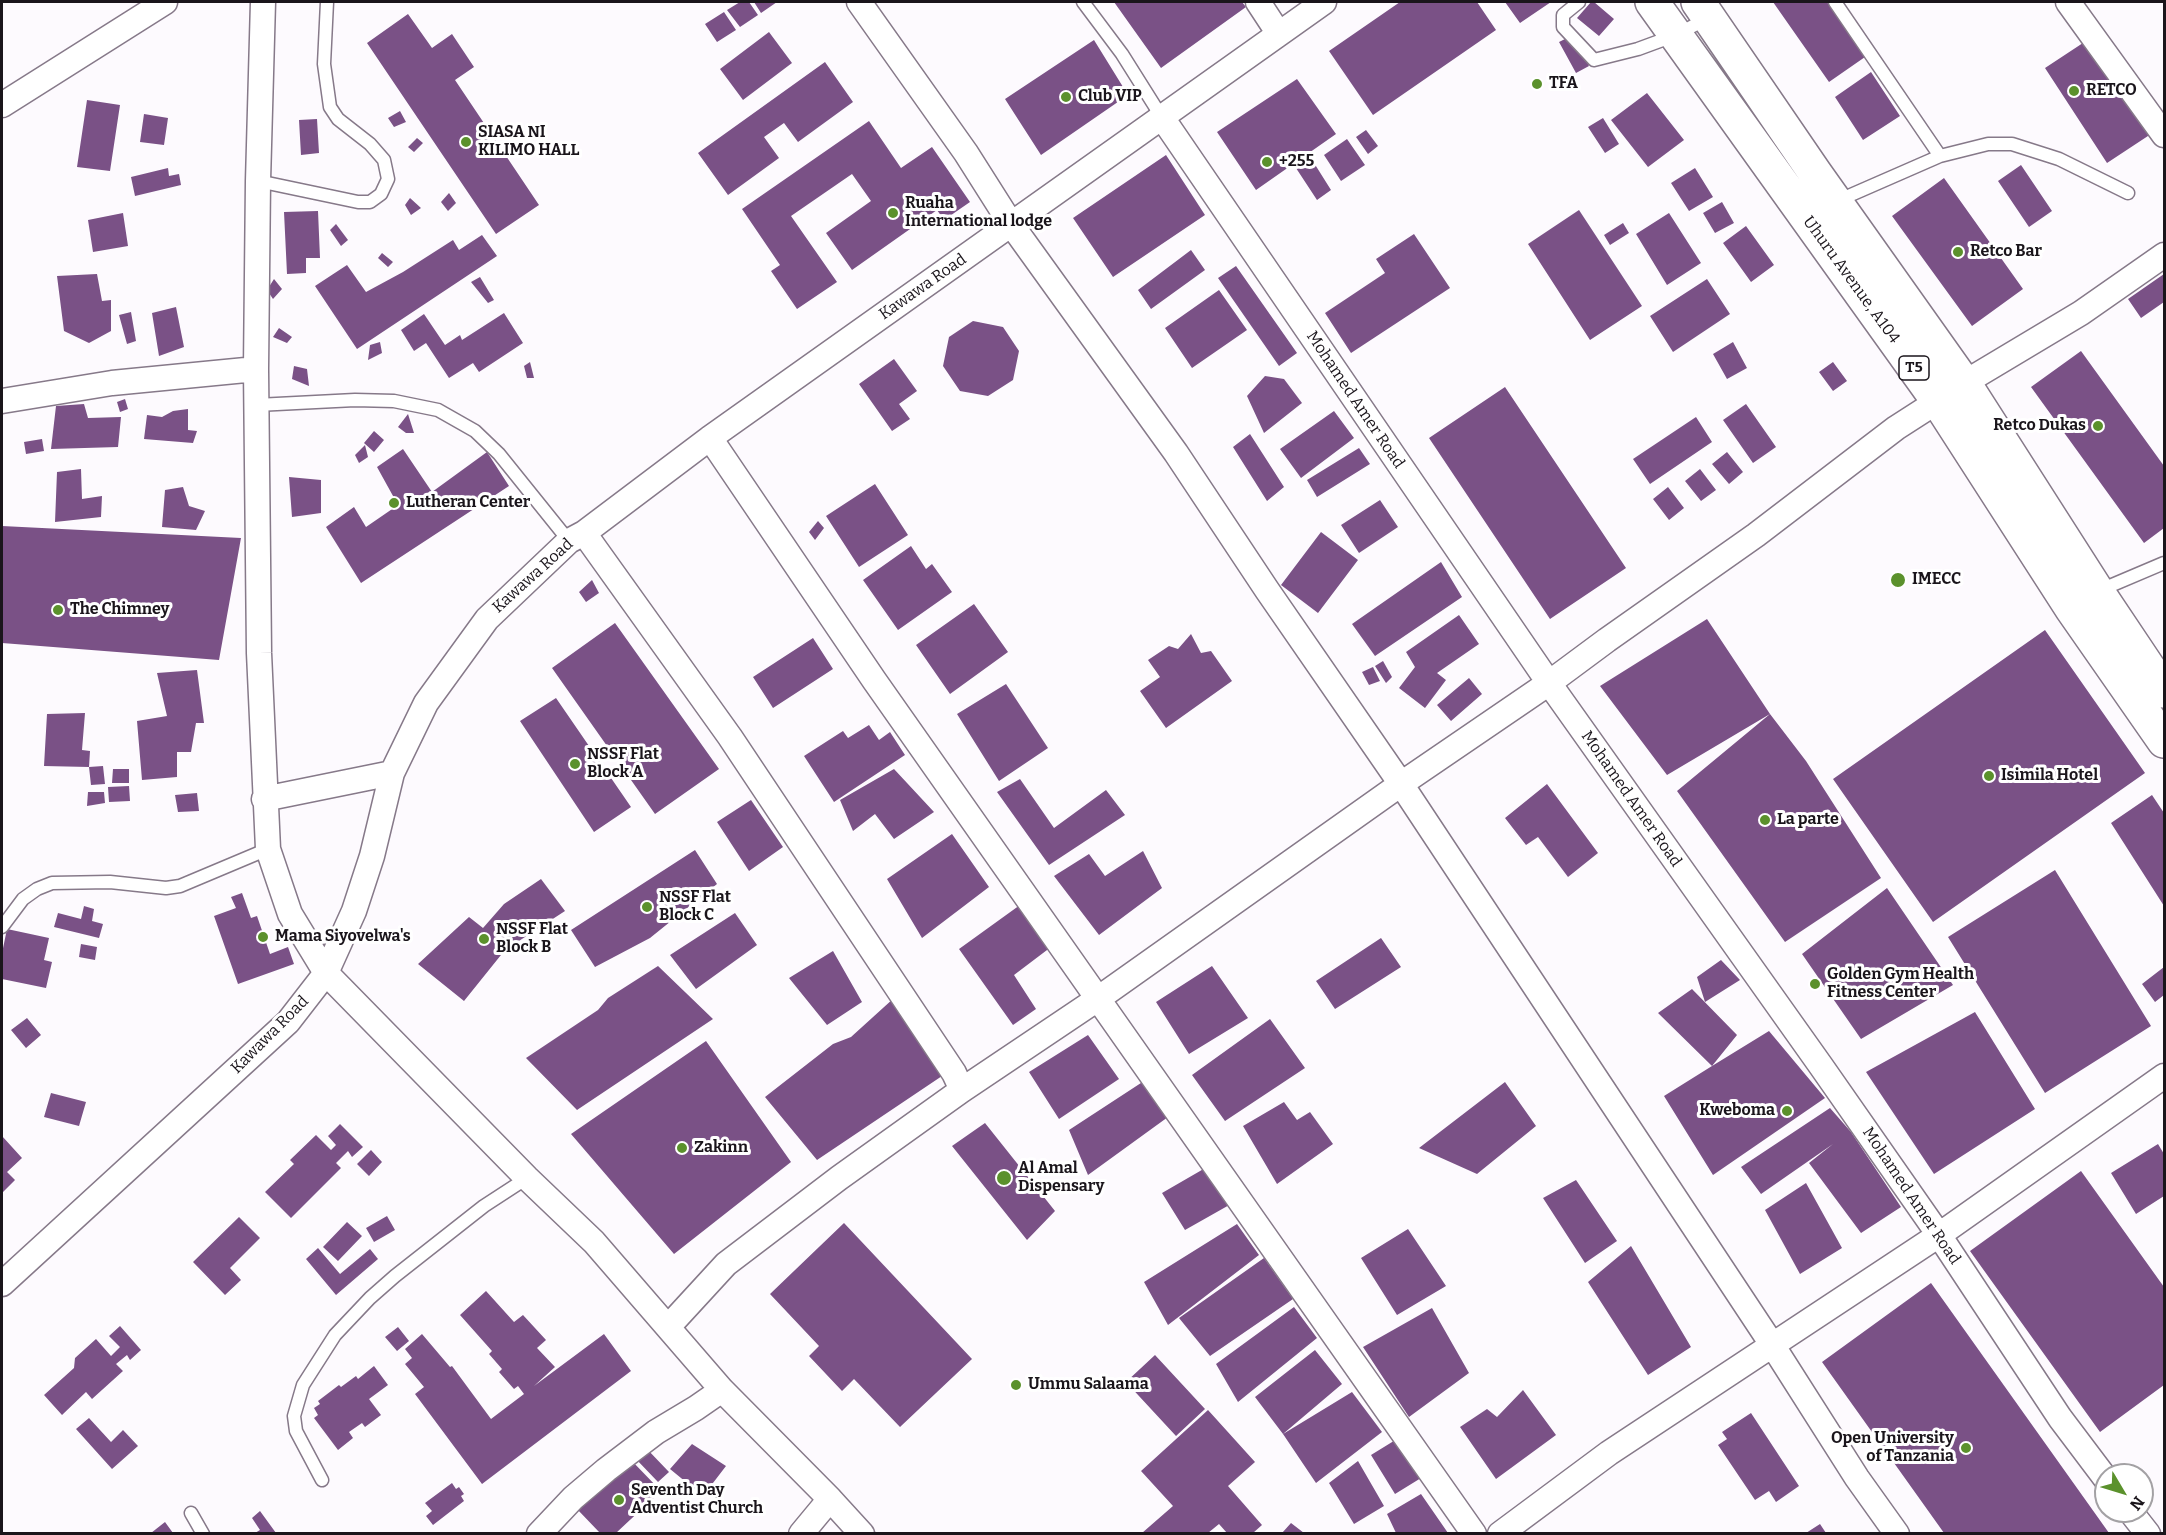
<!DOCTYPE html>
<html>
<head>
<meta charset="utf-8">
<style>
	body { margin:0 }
	#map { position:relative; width:2166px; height:1535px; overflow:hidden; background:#fdfafe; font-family:Bitter,serif }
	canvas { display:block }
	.frame { position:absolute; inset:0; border:3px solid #1a151b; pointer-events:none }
	.north { position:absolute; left:2094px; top:1463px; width:60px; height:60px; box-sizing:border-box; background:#fff; border:2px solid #a3a1a4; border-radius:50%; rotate:128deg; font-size:16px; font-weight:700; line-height:24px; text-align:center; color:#1a151b }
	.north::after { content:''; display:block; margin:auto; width:21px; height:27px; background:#5b912c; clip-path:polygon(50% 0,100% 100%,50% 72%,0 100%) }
</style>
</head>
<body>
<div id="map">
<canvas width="2166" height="1535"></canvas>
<div class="frame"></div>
<div class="north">N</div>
</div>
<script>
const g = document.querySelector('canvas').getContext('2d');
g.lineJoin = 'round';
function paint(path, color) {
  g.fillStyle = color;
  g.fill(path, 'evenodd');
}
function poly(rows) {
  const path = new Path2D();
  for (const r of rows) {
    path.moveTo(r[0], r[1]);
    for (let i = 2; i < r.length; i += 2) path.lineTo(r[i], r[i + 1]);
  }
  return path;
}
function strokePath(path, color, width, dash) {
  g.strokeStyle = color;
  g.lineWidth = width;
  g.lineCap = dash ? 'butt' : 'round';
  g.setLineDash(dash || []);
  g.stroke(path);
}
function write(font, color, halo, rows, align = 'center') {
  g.font = font + ' Bitter,serif';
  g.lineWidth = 6;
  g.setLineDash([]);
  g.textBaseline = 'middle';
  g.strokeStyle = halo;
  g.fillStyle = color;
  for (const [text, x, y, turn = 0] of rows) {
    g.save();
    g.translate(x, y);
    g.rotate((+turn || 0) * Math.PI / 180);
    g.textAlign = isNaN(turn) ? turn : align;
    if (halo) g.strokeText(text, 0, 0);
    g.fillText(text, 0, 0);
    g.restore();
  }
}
paint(poly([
	[740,2,749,2,758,15,740,27,727,10],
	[754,2,777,2,761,13],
	[1114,2,1242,2,1246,7,1161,68],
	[1400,2,1477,2,1496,30,1373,115,1329,51],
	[1505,2,1551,2,1520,23],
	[1591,2,1594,2,1614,19,1599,36,1577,18],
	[1773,2,1827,2,1865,57,1829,82],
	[724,12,736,30,717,42,705,24],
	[408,14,432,48,452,34,474,67,455,80,539,205,496,234,367,43],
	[769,32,792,63,743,100,720,69],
	[1573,35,1589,66,1576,73,1559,42],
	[2089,39,2151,134,2107,163,2045,68],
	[1094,40,1128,95,1041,155,1005,99],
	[825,62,853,102,798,142,784,123,764,137,779,158,728,195,698,153],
	[1871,72,1900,116,1863,140,1835,97],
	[1297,79,1336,134,1256,190,1217,132],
	[1647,93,1684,140,1648,167,1611,120],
	[87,100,120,105,110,171,77,167],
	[400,111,406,122,394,127,388,118],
	[144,114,168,118,164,145,140,142],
	[1603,118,1619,144,1605,153,1588,127],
	[317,119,319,153,301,155,299,120],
	[869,121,901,168,932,147,970,202,944,220,937,210,852,270,826,233,871,201,852,174,791,216,837,282,797,309,771,271,780,265,742,209],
	[1366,130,1378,146,1368,154,1356,137],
	[417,138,423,143,414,152,408,147],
	[1347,139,1365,165,1341,181,1324,155],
	[1166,155,1205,215,1113,277,1073,218],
	[1309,155,1331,190,1317,200,1294,165],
	[2021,165,2052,211,2029,227,1998,181],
	[168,168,169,176,179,174,181,185,135,196,131,177],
	[1695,168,1713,197,1689,211,1671,183],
	[1944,178,2023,289,1972,326,1892,216],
	[449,193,456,203,448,211,441,202],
	[410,198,421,208,411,215,405,205],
	[1722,202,1734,223,1715,233,1703,213],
	[1579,210,1642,306,1590,340,1528,244],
	[318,211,320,258,306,258,306,273,287,274,284,212],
	[123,213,128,246,93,252,88,220],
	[1669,213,1701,263,1667,285,1636,234],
	[1623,223,1629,233,1610,245,1604,235],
	[336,224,348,240,341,246,330,230],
	[1746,226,1774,265,1751,282,1723,243],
	[1414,234,1450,288,1351,353,1325,313,1385,273,1376,259],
	[482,235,497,256,357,349,315,286,347,265,366,292,403,272,453,240,459,250],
	[1191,250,1205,270,1151,309,1138,290],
	[382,253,393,262,388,267,378,258],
	[1236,266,1297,353,1279,366,1218,278],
	[97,274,102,301,111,300,111,331,89,343,64,331,57,276],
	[2164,274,2164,302,2141,318,2128,299],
	[480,277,494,300,488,303,471,282],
	[274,279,282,289,273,299,267,290],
	[1707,279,1730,314,1673,352,1650,316],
	[1219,290,1247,330,1192,368,1165,328],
	[176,307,184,347,159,356,152,313],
	[131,312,136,341,127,344,119,315],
	[504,313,523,343,479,372,473,363,449,378,426,343,414,351,401,330,424,314,445,345,460,335,462,340],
	[973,321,1003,327,1019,351,1013,380,988,396,960,391,943,366,949,337],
	[279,328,292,337,287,343,273,337],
	[380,342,382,353,368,360,370,345],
	[1733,342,1747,368,1727,379,1713,354],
	[2081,351,2164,466,2164,528,2144,543,2031,387],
	[894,359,917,391,899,404,910,419,892,431,859,384],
	[530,362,534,378,527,378,524,366],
	[1833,362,1847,381,1833,391,1819,372],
	[294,366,307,369,309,386,292,379],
	[1265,376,1284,379,1302,403,1264,433,1247,396],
	[1505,387,1626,568,1550,619,1429,438],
	[125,399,128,409,120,412,117,402],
	[84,404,88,418,121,417,118,447,51,449,56,406],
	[1746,404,1776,447,1753,463,1723,420],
	[188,409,188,430,197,431,193,443,144,439,147,415,162,417,173,411],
	[1334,411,1354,438,1301,478,1280,449],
	[408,414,414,433,406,433,398,427],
	[1696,417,1712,442,1650,484,1633,459],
	[374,431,384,440,374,452,364,443],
	[1250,434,1284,487,1267,501,1233,447],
	[42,439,44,451,26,454,24,442],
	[365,445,368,457,359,463,355,455],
	[1359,448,1370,464,1317,497,1307,480],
	[403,449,432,492,487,452,509,486,361,583,326,527,354,507,366,527,398,505,377,467],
	[1727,452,1743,472,1729,484,1712,464],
	[81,469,82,499,102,496,101,517,55,522,57,472],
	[1700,469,1716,490,1701,501,1685,481],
	[289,477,321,480,321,513,292,517],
	[875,484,908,535,859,567,826,516],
	[183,487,189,506,205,511,196,530,162,527,165,490],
	[1668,487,1684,508,1669,520,1653,499],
	[1380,500,1398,527,1359,553,1341,525],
	[818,521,824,528,815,540,809,532],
	[2,526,241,538,219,660,2,643],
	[1321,532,1358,560,1318,613,1281,585],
	[911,546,926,569,932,564,952,592,898,630,863,580],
	[1441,562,1462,597,1375,656,1352,624],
	[592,580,599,593,586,602,579,592],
	[974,604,1008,652,950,694,916,645],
	[1459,615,1479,644,1437,673,1446,680,1425,708,1399,688,1415,667,1406,652],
	[1707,619,1770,714,1667,775,1600,686],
	[615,623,719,769,655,814,552,668],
	[2045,630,2145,773,1933,922,1833,779],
	[1191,634,1201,653,1211,651,1232,681,1166,728,1140,691,1160,677,1148,660,1169,646,1178,649],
	[813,638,833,669,773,708,753,677],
	[1383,661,1392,677,1386,683,1375,666],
	[1373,667,1380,681,1369,685,1362,672],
	[197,670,204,723,196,723,191,752,177,752,177,777,142,780,137,721,167,716,157,673],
	[1469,678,1482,694,1451,721,1437,705],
	[1006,684,1048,748,999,781,957,714],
	[556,698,631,807,594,832,520,721],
	[85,713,82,750,90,751,89,767,103,766,105,784,91,785,89,767,44,766,47,714],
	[1770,714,1806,761,1881,878,1785,942,1677,791],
	[869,725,879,740,890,732,905,755,834,802,804,756,843,731,848,738],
	[113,769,129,769,129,783,112,783],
	[894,769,934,812,894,839,875,814,853,831,840,800],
	[1020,779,1054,828,1106,790,1125,815,1049,865,997,792],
	[1547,784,1598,853,1568,877,1538,837,1526,845,1505,818],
	[129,786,130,801,109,802,108,787],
	[88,792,104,792,105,803,87,806],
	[197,793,199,811,178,812,175,795],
	[2152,795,2164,813,2164,906,2111,823],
	[751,800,783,847,749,871,717,822],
	[952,834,989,887,922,938,887,879],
	[695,850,717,884,650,938,595,967,571,930],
	[1143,851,1162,888,1099,935,1054,876,1089,854,1105,876],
	[2055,870,2151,1026,2045,1093,1948,937],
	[541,879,565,911,505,950,464,1001,418,964,469,917,483,928,504,904],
	[1887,888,1953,985,1861,1039,1802,954],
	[242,893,251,918,257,916,270,954,288,947,294,964,238,984,214,916,236,908,231,897],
	[1020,905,1051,947,1014,975,1036,1009,1013,1025,959,949],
	[84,906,94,909,92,921,103,924,99,938,54,927,58,913,81,919],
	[735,913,757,945,696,989,670,955],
	[7,929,49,938,44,960,52,962,46,988,2,979,2,953],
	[1381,938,1401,967,1335,1009,1316,981],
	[81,944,97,947,95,960,79,957],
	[833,951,862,1002,827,1025,789,978],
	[1721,960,1740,980,1705,1002,1697,977],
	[658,966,713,1019,577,1110,526,1058,598,1010,608,998],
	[1212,966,1248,1018,1189,1054,1156,1002],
	[2164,967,2164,995,2155,1002,2142,984],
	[1692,989,1737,1035,1712,1066,1769,1031,1825,1098,1713,1175,1664,1096,1712,1066,1658,1013],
	[894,998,942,1076,817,1160,765,1097,833,1044,851,1037],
	[1975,1012,2035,1109,1934,1174,1866,1072],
	[27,1018,41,1035,26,1048,11,1030],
	[1270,1019,1305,1068,1225,1121,1192,1075],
	[1088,1035,1119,1079,1059,1119,1029,1072],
	[706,1041,791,1162,674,1254,571,1134],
	[1144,1081,1168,1117,1088,1175,1069,1130],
	[1505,1082,1536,1126,1477,1174,1419,1148],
	[51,1093,86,1102,79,1126,44,1117],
	[1284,1102,1297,1120,1310,1112,1333,1144,1277,1184,1243,1126],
	[1830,1108,1851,1132,1901,1207,1861,1233,1809,1163,1833,1144,1761,1194,1741,1167],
	[985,1123,1055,1211,1027,1240,952,1146],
	[340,1124,363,1147,352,1157,348,1151,336,1163,341,1168,291,1218,265,1192,294,1164,290,1160,316,1135,331,1150,336,1145,328,1136],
	[2,1136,22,1158,7,1172,15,1180,2,1193],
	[2158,1144,2164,1154,2164,1196,2136,1214,2111,1173],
	[371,1150,382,1162,369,1176,357,1164],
	[1207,1167,1231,1204,1185,1230,1162,1193],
	[2081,1171,2164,1287,2164,1385,2100,1432,1970,1251],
	[1576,1180,1617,1241,1585,1263,1543,1198],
	[1806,1183,1842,1248,1800,1274,1765,1210],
	[387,1216,395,1230,374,1242,366,1228],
	[239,1217,260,1238,230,1268,241,1280,225,1295,193,1262],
	[347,1222,362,1236,338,1261,323,1247],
	[844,1223,972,1359,900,1427,854,1379,842,1391,809,1356,819,1346,770,1294],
	[1237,1224,1259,1255,1168,1325,1144,1282],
	[1408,1229,1446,1286,1397,1315,1361,1258],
	[1631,1246,1691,1347,1648,1375,1588,1282],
	[318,1248,340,1274,370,1249,378,1259,336,1295,306,1259],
	[1264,1258,1293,1299,1210,1356,1179,1318],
	[1931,1283,2109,1533,1944,1533,1822,1362],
	[486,1291,514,1322,523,1315,546,1340,537,1348,555,1367,534,1386,604,1334,631,1371,482,1484,415,1394,424,1387,405,1364,412,1358,405,1349,422,1334,450,1367,452,1366,491,1419,524,1394,518,1386,514,1389,499,1372,502,1369,489,1354,492,1351,460,1315],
	[1294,1307,1317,1338,1238,1402,1216,1364],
	[1432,1308,1469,1373,1409,1417,1363,1347],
	[120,1326,141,1350,130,1360,127,1355,116,1364,123,1371,92,1399,86,1392,62,1415,44,1395,74,1368,75,1358,96,1339,111,1356,120,1347,109,1336],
	[398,1327,409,1341,397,1351,385,1337],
	[1315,1350,1342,1384,1283,1434,1255,1397],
	[1155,1355,1205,1409,1176,1436,1126,1382],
	[374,1366,388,1385,369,1399,381,1415,365,1427,362,1423,349,1432,353,1438,338,1450,314,1418,318,1415,314,1408,320,1404,318,1401,339,1385,341,1387,356,1376,358,1379],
	[1523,1390,1556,1435,1496,1479,1460,1427,1487,1409,1497,1417],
	[1352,1392,1382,1432,1316,1483,1283,1434],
	[1208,1410,1255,1462,1228,1486,1262,1525,1253,1533,1227,1533,1219,1524,1208,1533,1142,1533,1173,1506,1141,1471],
	[1751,1413,1799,1486,1776,1502,1769,1491,1755,1500,1718,1445,1727,1439,1722,1432],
	[89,1418,111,1442,123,1430,138,1446,112,1469,76,1429],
	[1397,1439,1421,1478,1395,1494,1371,1455],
	[692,1444,726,1466,703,1496,670,1469],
	[646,1448,669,1472,658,1482,635,1458],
	[630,1459,661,1491,616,1533,600,1533,577,1509],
	[1358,1461,1384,1506,1354,1524,1329,1483],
	[452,1483,456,1489,459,1487,464,1494,461,1496,464,1501,433,1525,426,1516,432,1511,425,1503],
	[1421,1494,1448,1533,1396,1533,1387,1514],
	[260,1511,276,1533,255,1533,260,1530,252,1518],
	[165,1522,173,1533,151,1533],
	[1291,1523,1304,1533,1282,1533],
	[1820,1524,1826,1533,1806,1533]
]), '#7a5186');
const lane = poly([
	[1083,2,1122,54,1161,116],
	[1579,2,1563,15,1563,27,1594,60,1638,49,1676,35,1708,18],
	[1835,2,1940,156],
	[258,181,358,202,370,202,381,194,388,179,384,160,370,144,338,119,330,107,324,64,327,2],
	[1837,201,1940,156,1988,144,2012,144,2059,159,2128,193],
	[257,405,355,400,394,401,438,410,475,431,499,454,569,541],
	[2098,591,2164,563],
	[2,927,23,899,37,889,52,883,110,882,166,888,180,886,268,849],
	[322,1480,296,1431,294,1416,303,1385,335,1335,370,1298,395,1276,484,1206,527,1178],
	[191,1513,203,1534]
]);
const street = poly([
	[263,2,258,181,256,369,259,653,268,849,290,914,326,973,527,1178,594,1242,722,1390,830,1499,862,1534],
	[859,2,966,153,1011,224,1176,453,1267,590,1401,784,1773,1346,1857,1478,1897,1534],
	[1258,2,1279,34],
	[2068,2,2164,135],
	[2,105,165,2],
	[1161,116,1549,683,1821,1066,1939,1235,2060,1418,2106,1479],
	[1964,383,2081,313,2164,255],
	[2,401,112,383,256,369],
	[710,438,874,680,1474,1534],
	[584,533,730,737,954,1073,962,1090],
	[264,799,392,773],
	[2,1284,288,1022,326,973,354,911,372,856,392,773,426,703,487,619,569,541,584,533,710,438,1324,2],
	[669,1326,726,1264,839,1178,962,1090,1099,998,1401,784,1549,683,1607,640,1756,535,1896,428,1938,401],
	[2130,1511,2148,1534],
	[539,1534,573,1498,606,1470,656,1432,696,1408,722,1390],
	[801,1534,830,1499],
	[1500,1534,1609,1453,1939,1235,2164,1076]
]);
const highway = poly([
	[1652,2,1938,401,2072,609,2164,741],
	[1698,2,1815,173,1964,383,2097,591,2164,691]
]);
strokePath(lane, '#867989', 15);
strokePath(street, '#867989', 27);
strokePath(highway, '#867989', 36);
strokePath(lane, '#fff', 12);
strokePath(street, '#fff', 24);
strokePath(highway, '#fff', 33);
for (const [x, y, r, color] of [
	[1537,84,6,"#5b912c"],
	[2074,91,6,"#5b912c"],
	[1066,97,6,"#5b912c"],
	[466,142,6,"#5b912c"],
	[1267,162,6,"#5b912c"],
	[893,213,6,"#5b912c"],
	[1958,252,6,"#5b912c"],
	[2098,426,6,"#5b912c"],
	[394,503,6,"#5b912c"],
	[1898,580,8,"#5b912c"],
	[58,610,6,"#5b912c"],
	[575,764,6,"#5b912c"],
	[1989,776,6,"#5b912c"],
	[1765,820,6,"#5b912c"],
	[647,907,6,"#5b912c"],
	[263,937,6,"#5b912c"],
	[484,939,6,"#5b912c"],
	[1815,984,6,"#5b912c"],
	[1787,1111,6,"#5b912c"],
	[682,1148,6,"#5b912c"],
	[1004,1178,8,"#5b912c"],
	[1016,1385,6,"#5b912c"],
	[1966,1448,6,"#5b912c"],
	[619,1500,6,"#5b912c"]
]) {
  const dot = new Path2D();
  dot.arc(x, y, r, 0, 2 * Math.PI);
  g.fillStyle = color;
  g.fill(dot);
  strokePath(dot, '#fff', 2);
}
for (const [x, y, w] of [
	[1914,368,30]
]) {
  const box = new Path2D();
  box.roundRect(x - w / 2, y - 12, w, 24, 4.5);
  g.fillStyle = '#fff';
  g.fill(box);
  strokePath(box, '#1a151b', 1.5);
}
write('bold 15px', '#1a151b', null, [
	["T5",1914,368]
]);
write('bold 16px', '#1a151b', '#fff', [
	["TFA",1549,84],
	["RETCO",2086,91],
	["Club VIP",1078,97],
	["SIASA NI",478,133],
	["KILIMO HALL",478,151],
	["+255",1279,162],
	["Ruaha",905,204],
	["International lodge",905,222],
	["Retco Bar",1970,252],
	["Retco Dukas",2086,426,"right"],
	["Lutheran Center",406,503],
	["IMECC",1912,580],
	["The Chimney",70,610],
	["NSSF Flat",587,755],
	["Block A",587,773],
	["Isimila Hotel",2001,776],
	["La parte",1777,820],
	["NSSF Flat",659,898],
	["Block C",659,916],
	["NSSF Flat",496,930],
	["Block B",496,948],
	["Mama Siyovelwa's",275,937],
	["Golden Gym Health",1827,975],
	["Fitness Center",1827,993],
	["Kweboma",1775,1111,"right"],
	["Zakinn",694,1148],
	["Al Amal",1018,1169],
	["Dispensary",1018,1187],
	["Ummu Salaama",1028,1385],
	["Open University",1954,1439,"right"],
	["of Tanzania",1954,1457,"right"],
	["Seventh Day",631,1491],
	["Adventist Church",631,1509]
], 'left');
write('16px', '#1a151b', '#fff', [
	["Uhuru Avenue, A104",1851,280,54],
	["Kawawa Road",923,287,-35],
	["Mohamed Amer Road",1355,400,56],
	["Kawawa Road",533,576,-42],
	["Mohamed Amer Road",1631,799,55],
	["Kawawa Road",270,1035,-45],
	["Mohamed Amer Road",1911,1196,56]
]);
</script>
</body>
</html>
